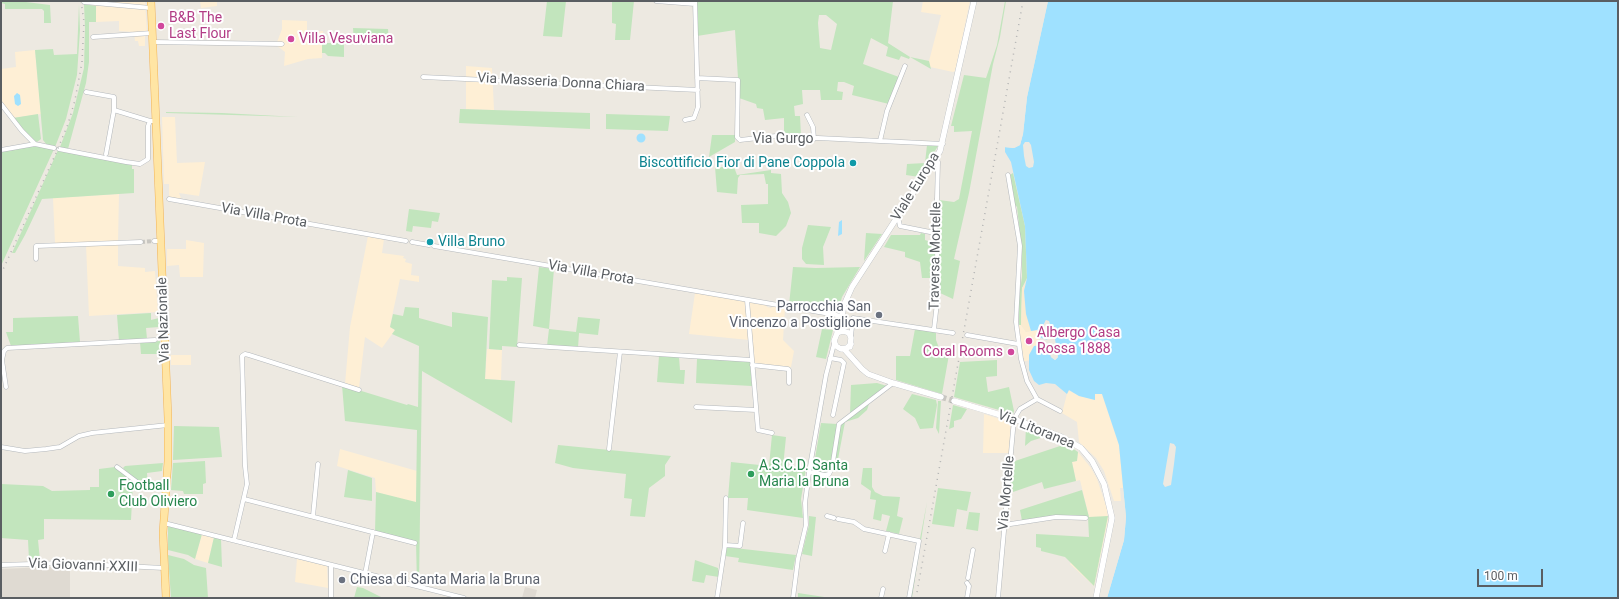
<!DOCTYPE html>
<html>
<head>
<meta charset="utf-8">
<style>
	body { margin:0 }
	#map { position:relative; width:1619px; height:599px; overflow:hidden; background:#ede9e1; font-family:Roboto,sans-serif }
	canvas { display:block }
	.frame { position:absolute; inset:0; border:2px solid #5a5e62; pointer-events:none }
	.scale { position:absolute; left:1477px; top:569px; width:66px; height:18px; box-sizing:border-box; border:2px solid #5a5e62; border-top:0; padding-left:5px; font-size:12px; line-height:14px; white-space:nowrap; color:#5a5e62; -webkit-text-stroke:3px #fff; paint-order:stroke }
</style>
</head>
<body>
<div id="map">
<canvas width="1619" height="599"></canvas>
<div class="frame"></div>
<div class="scale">100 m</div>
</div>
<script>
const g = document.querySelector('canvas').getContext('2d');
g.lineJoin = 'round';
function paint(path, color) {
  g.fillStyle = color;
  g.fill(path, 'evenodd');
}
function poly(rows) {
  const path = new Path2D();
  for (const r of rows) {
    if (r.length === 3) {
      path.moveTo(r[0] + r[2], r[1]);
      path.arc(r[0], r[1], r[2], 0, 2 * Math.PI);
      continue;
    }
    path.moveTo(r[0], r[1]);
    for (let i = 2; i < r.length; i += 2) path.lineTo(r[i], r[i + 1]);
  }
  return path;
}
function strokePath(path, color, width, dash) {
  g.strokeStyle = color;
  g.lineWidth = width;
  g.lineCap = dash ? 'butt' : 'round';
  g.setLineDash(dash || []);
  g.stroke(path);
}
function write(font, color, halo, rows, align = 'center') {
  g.font = font + ' Roboto,sans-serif';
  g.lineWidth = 4;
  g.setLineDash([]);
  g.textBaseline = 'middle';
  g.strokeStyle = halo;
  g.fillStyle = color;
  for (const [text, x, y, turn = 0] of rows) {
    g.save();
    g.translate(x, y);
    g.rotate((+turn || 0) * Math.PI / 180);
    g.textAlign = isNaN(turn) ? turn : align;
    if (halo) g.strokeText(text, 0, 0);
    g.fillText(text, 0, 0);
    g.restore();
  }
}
paint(poly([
	[84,1,145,1,147,32,145,32,145,46,139,46,138,41,135,41,134,32,119,31,119,21,96,22,96,6,84,4],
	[200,1,217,1,217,6,201,8],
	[923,1,970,1,955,71,953,72,930,67,929,61,941,15,921,12],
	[282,20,307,21,307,32,323,31,322,58,308,59,284,66,285,52,276,45,282,29],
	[35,50,41,114,13,118,1,102,1,69,16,67,15,52],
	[466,66,492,68,494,110,466,109],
	[162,117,175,117,177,163,205,162,199,196,179,193,181,198,179,199,169,198,169,184,164,184],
	[119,194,118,242,55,243,53,198],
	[368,236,384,239,382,253,404,256,403,258,406,259,405,262,412,264,411,275,419,276,419,282,400,279,390,326,395,330,382,348,365,337,359,388,345,384,350,327],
	[186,240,204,243,203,277,180,277,179,265,167,266,167,249,186,249],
	[118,244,118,266,145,268,145,272,155,271,158,312,89,316,86,245],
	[695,293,745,301,749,340,689,334],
	[748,302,766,305,767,307,771,308,773,306,785,308,783,340,794,351,791,367,754,364],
	[1018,325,1021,325,1026,332,1037,330,1040,345,1034,346,1029,355,1030,360,1022,362],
	[487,349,502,350,501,380,485,379],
	[171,355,191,355,191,365,171,365],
	[1068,390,1079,396,1095,400,1095,394,1102,394,1119,445,1123,488,1120,488,1121,501,1114,501,1104,471,1096,458,1079,442,1077,422,1062,413],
	[984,414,1009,422,1011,425,1009,453,983,453],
	[340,449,417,471,416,503,376,492,375,478,337,466],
	[1078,452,1091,468,1097,479,1107,509,1108,520,1094,586,1070,564,1089,537,1089,517,1080,480,1076,481,1072,462,1077,461],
	[202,534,214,537,208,563,195,559],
	[297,559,327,566,328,588,295,582]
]), '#feefd5');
paint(poly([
	[70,566,70,598,1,598,1,569],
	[525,587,537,590,535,598,522,598]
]), '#dfdad2');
paint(poly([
	[1,1,18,1,50,5,51,23,44,23,44,11,42,9,5,9,5,4,1,3],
	[547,1,566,1,562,37,543,36],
	[612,1,634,1,630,40,615,40,616,24,612,23],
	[696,1,893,1,888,43,910,57,929,61,931,69,910,57,909,59,901,56,899,60,886,56,888,47,871,38,863,64,899,77,889,104,852,95,854,86,844,82,838,82,837,91,843,92,842,100,821,100,820,90,802,90,803,104,794,106,795,116,800,116,801,136,784,136,784,118,765,120,763,109,757,108,756,104,739,98,740,79,738,78,735,30,697,36],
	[819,15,826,15,837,24,831,50,820,48,818,23],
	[1005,1,1006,1,1000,37,993,64,969,193,954,259,960,261,953,299,940,293,937,236,939,200,954,202,959,199,972,131,954,132,954,126,951,126,964,75,986,78,997,45],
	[79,4,80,30,77,75,66,119,55,147,47,145,43,140,35,50,53,49,54,55,77,54],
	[84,4,96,6,96,22,89,22,89,62,86,83,68,149,60,147,73,113,84,68,85,28],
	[353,28,388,29,389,45,354,44],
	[322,43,344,43,344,57,328,56,325,53,322,53],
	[460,109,590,113,590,129,459,123],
	[166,112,222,113,298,117,166,113],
	[38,114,41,139,37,142,30,138,13,118],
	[606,114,670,116,668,131,606,129],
	[712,135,735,135,735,142,709,157],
	[36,145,54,149,1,266,1,151],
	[927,145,938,146,919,177,906,175,907,164,925,163],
	[58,150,132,165,132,169,134,169,134,193,42,199,25,235,15,253,12,253],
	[715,167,734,167,737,175,771,170,771,173,781,174,782,193,788,202,791,213,786,226,776,236,759,233,759,223,742,223,741,205,768,204,768,184,766,184,764,174,740,175,738,178,737,194,717,192],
	[1013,173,1025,226,1027,278,1022,288,1021,325,1019,325,1019,295,1022,277,1022,252,1017,207,1015,205,1010,175],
	[409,209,440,213,438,222,432,221,431,228,413,226,412,232,406,231],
	[808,225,831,227,823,247,824,265,806,264,802,259,802,248],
	[866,233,882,234,864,261],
	[921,233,925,234,925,240,931,242,936,250,936,278,922,278,920,262,905,257,905,252,884,247,891,235,920,235],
	[539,267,554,269,549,329,576,332,578,317,600,319,598,335,579,333,578,348,547,346,549,329,533,326],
	[793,267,816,268,860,267,842,297,838,312,789,305],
	[507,277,522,278,517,347,502,346,502,350,489,349,492,280,507,281],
	[405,307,419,308,419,318,452,327,452,312,488,317,485,379,515,381,512,423,422,371,419,586,417,585,416,542,375,532,376,492,416,502,417,430,345,421,342,385,407,405,408,404,418,407,419,346,392,334,395,330,390,327,393,314,403,316],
	[151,313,151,320,159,318,159,327,146,328,147,339,119,341,117,315],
	[78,316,80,342,11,346,7,335,6,332,13,332,13,318],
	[822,329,833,330,826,359,816,357],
	[915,329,936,332,936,340,939,348,950,349,942,394,896,380,896,356,910,356],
	[160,341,160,354,141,354,140,342],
	[659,356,679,357,680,370,685,370,684,384,657,382],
	[697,359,750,361,752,386,696,383],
	[997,360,997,376,986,377,988,392,1009,387,1014,411,1013,414,954,397,960,362],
	[877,383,887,386,850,414,851,385],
	[912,394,936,400,937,405,933,428,920,429,915,418,903,409],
	[938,401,941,401,939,434,936,428],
	[869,404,867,410,858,418,845,422,838,459,834,460,841,424],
	[953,405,967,409,961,419,954,421,954,427,949,429],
	[821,423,837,424,830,469,826,473,813,470],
	[174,426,219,427,222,457,173,460],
	[1026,428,1047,436,1031,441,1025,446],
	[772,435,786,437,783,467,806,469,801,499,803,518,747,510,748,498,728,498,731,462,769,466],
	[1066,444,1078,452,1077,461,1072,462,1076,481,1044,489,1042,482,1013,492,1013,489,1009,488,1012,462],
	[558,445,671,456,665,465,665,476,649,488,645,517,630,516,632,499,624,498,626,474,573,468,555,463],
	[205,461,206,483,203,484,203,494,184,494,183,491,171,490,173,463],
	[163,463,162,471,147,473,148,486,134,479,123,468,125,466],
	[115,467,123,471,133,483,131,520,44,519,44,539,38,540,40,560,29,560,28,540,1,538,1,484,43,486,52,491,90,490,90,487,99,487,99,469],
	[863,468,872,468,872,487,875,492,883,496,900,497,897,516,903,518,899,534,886,531,890,516,882,514,881,521,873,519,876,500,870,499,871,491,861,484],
	[348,470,372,478,372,501,344,497],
	[938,488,971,492,967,511,957,509,954,527,932,524],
	[1082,490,1089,517,1108,516,1094,586,1065,557,1041,551,1041,548,1036,547,1036,534,1089,537,1088,517,1056,516,1022,521,1020,510],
	[927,502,912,598,910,598,915,565],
	[969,512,980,513,978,531,966,529],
	[809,516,816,517,812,556,802,554,809,525],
	[168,526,202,534,195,559,188,555,168,550],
	[214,537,221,539,222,567,208,563],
	[726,547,796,555,793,570,738,562,739,558,725,556],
	[168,555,184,559,194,565,206,568,208,598,171,598],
	[695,560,718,568,719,577,706,575,704,583,692,581],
	[357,587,363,588,383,598,354,598],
	[798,593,831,598,798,598]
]), '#c2e5bd');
paint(poly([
	[1026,283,1024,291,1025,306,1031,331,1026,332,1021,325,1022,288]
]), '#faebcf');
paint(poly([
	[1048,1,1618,1,1618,598,1107,598,1124,540,1126,517,1119,445,1102,394,1095,394,1095,400,1079,396,1069,390,1067,394,1055,384,1046,383,1039,385,1034,381,1029,370,1029,355,1034,346,1048,344,1051,357,1055,360,1058,357,1053,331,1046,320,1043,326,1048,340,1038,337,1037,330,1031,331,1026,314,1024,291,1027,278,1025,226,1011,162,1005,152,1005,147,1014,148,1020,145,1023,134,1027,97],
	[17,93,20,95,21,104,18,106,15,104,14,96],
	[641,138,4.5],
	[842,220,842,234,838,236,839,222]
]), '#9fe1ff');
paint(poly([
	[1046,1,1048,1,1027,97,1023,134,1020,145,1014,148,1003,147,1005,145,1014,146,1018,144,1025,97],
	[1025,142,1029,142,1031,145,1034,162,1033,167,1029,168,1026,166,1024,156,1023,145],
	[1046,320,1049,321,1055,339,1058,357,1055,360,1051,357,1046,334,1043,326],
	[1047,322,1053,339,1056,356,1054,358,1045,326],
	[1170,443,1174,444,1176,447,1174,464,1171,485,1165,487,1163,484],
	[1121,488,1123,488,1126,517,1124,540,1107,598,1104,598,1122,540,1124,517]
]), '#ede9e1');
strokePath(poly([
	[141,242,154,241]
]), '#c8c6c1', 4, [4, 2]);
strokePath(poly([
	[941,397,954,401]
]), '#c8c6c1', 5.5, [5.5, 3]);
const minor = poly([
	[656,1,695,4],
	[84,2,151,8],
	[93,37,152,33],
	[153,42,282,44],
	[423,77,698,90],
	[697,78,738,80,737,137,740,140,776,136,943,144],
	[86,92,114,97,114,110,106,154],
	[1,104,22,131,35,144],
	[114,110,150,121],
	[807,115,813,127,814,139],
	[685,120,694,118,698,107,695,1],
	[880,141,887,111,905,66],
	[59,149,126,162,140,164,148,159,148,126,150,121,156,121],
	[1,150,35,144,54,148],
	[1008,175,1020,246,1016,322,1021,359,1027,381,1037,399,1060,411],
	[169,199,406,241],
	[898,217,900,226,935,233],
	[154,241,161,241],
	[412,242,429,245],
	[434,246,842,316],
	[36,259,36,246,141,242],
	[747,300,758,430,772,433],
	[934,329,938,294,937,250,935,235,937,199,938,162,936,158],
	[967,335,1018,344],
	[851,336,853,318,953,333],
	[519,345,751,360],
	[830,358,841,360,844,363,833,415],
	[752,365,788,369,789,370,789,383],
	[6,387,2,360,4,351,7,348,155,340],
	[696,407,756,410],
	[1,447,25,451,46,449,60,447,79,436,92,433,168,425],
	[609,449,620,352],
	[117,467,141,485,166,488],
	[809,472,825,475,829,474,832,468,839,424,893,383],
	[244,499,415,543],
	[313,516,318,464],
	[827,516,834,518],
	[838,519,854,522,864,529,919,541,909,598],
	[164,523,464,598],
	[1004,525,1056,517,1086,518],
	[234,540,247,484,245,466,242,356,245,354,249,355,359,390],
	[725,545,740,546,743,523],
	[885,551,889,534],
	[1,565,63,563,164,568],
	[331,565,331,598],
	[365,574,373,532],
	[968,578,973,550],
	[717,598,725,545,726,498],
	[793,598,798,559,806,525,805,503,809,472,826,375,834,344],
	[881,598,883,589],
	[967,598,969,586,967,583],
	[998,598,1014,419,1020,409,1037,399]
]);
const tertiary = poly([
	[837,333,843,331,849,333,851,338,850,347],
	[851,344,847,348,841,349,836,346,834,341,840,326,844,305,852,287,940,151,974,1],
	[844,349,862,369,868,374,893,383,941,397],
	[954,401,1014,419,1062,437,1081,448,1092,461,1104,484,1112,518,1096,598]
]);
const primary = poly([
	[151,1,168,418,168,461,163,533,166,598]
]);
strokePath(minor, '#b4b8bc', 5);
strokePath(tertiary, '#b4b8bc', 6);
strokePath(primary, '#f2b355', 8);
strokePath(minor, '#fff', 4);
strokePath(tertiary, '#fff', 5.5);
strokePath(primary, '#ffe5a4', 7);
strokePath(poly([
	[1,274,57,151,68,124,75,100,82,62,84,22,81,1],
	[916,598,1023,1]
]), '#b2b3b3', 1.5, [1, 5]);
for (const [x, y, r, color] of [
	[161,26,4,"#d1479c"],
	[291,39,4,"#d1479c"],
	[853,163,4,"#0f9aa8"],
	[430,242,4,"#0f9aa8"],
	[879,315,4,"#6b7280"],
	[1029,341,4,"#d1479c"],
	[1011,352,4,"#d1479c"],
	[751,474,4,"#2e9e5b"],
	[111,494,4,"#2e9e5b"],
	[342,580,4,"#6b7280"]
]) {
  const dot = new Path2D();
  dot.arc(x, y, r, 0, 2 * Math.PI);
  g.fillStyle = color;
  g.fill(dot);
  strokePath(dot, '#fff', 1.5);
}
write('14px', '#b23c85', '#fff', [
	["B&B The",169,18],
	["Last Flour",169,34],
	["Villa Vesuviana",299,39],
	["Albergo Casa",1037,333],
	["Rossa 1888",1037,349],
	["Coral Rooms",1003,352,"right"]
], 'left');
write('14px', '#5a5e62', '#fff', [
	["Via Masseria Donna Chiara",561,83,3],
	["Via Gurgo",783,139],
	["Viale Europa",916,187,-58],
	["Via Villa Prota",264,216,10],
	["Traversa Mortelle",936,256,-89],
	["Via Villa Prota",591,273,10],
	["Via Nazionale",164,320,-92],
	["Via Litoranea",1036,430,22],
	["Via Mortelle",1007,493,-85],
	["Via Giovanni XXIII",83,566,2]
]);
write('14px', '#0d838f', '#fff', [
	["Biscottificio Fior di Pane Coppola",845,163],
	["Villa Bruno",438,242,"left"]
], 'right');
write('14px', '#5b616d', '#fff', [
	["Parrocchia San",871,307],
	["Vincenzo a Postiglione",871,323],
	["Chiesa di Santa Maria la Bruna",350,580,"left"]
], 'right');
write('14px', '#27864d', '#fff', [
	["A.S.C.D. Santa",759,466],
	["Maria la Bruna",759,482],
	["Football",119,486],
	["Club Oliviero",119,502]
], 'left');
</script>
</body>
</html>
